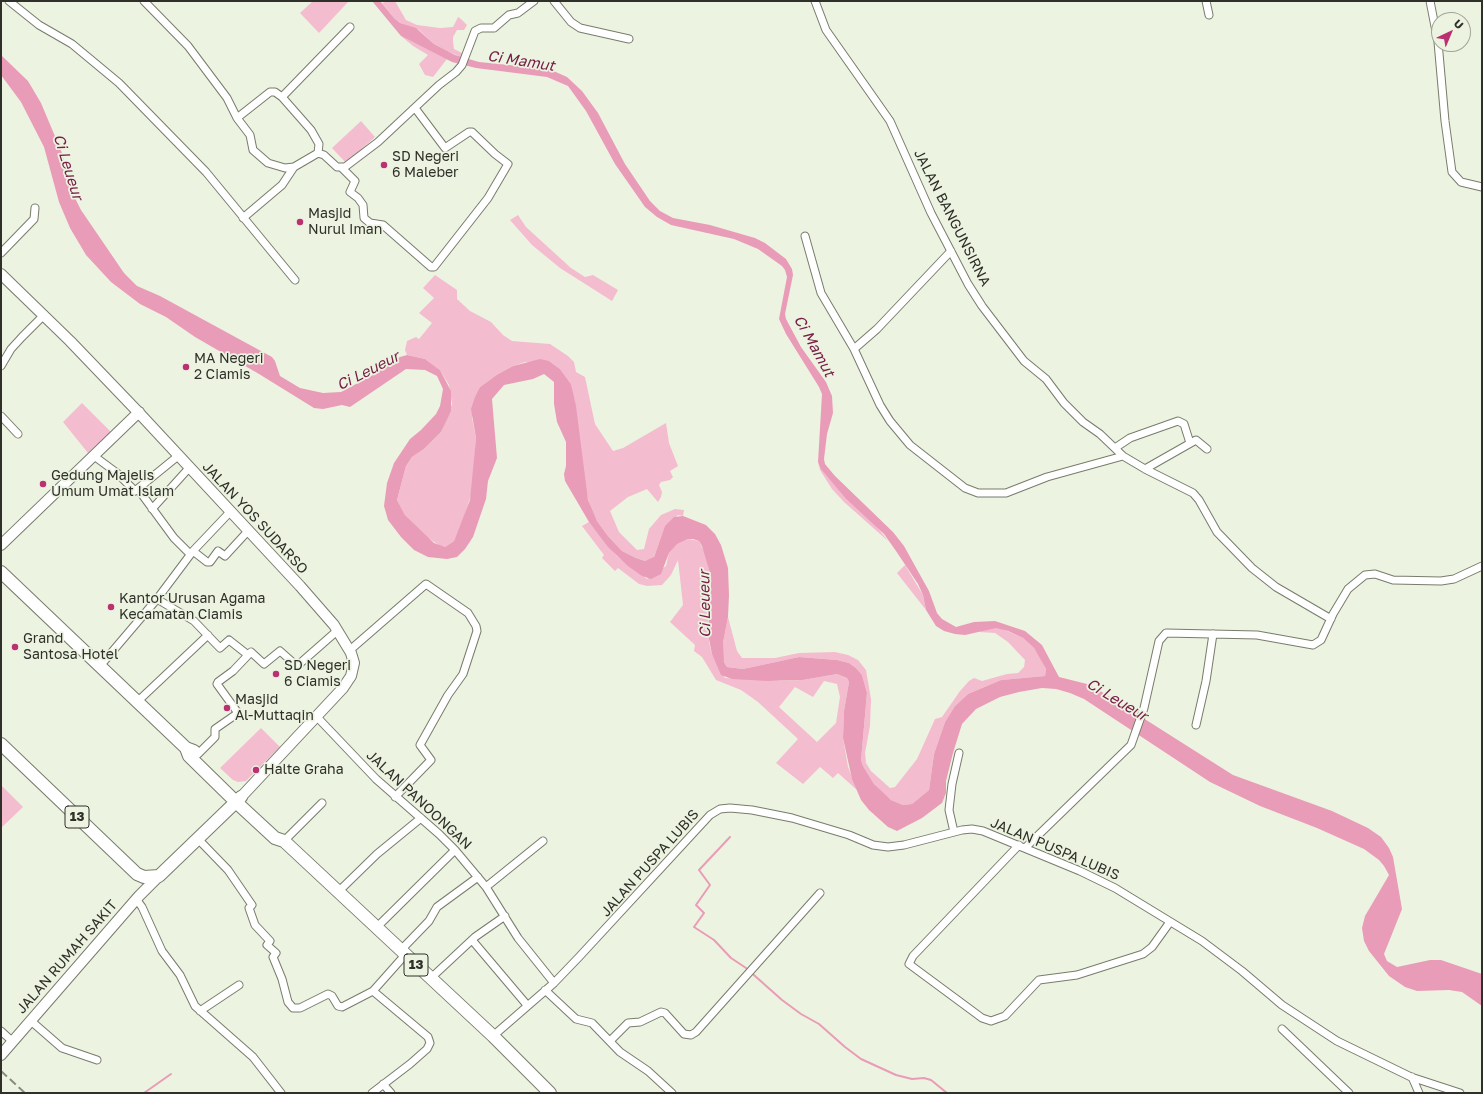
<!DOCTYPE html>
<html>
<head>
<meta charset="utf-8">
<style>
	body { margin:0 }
	#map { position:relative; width:1483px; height:1094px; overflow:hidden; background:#edf3e1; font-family:"Golos Text",sans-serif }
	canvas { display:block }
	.frame { position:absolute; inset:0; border:2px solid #2e3029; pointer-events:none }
	.north { position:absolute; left:1431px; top:12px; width:40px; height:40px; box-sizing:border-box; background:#edf3e1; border:1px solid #a1a597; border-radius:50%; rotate:44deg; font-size:11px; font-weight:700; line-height:16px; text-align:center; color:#2e3029 }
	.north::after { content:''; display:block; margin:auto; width:14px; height:18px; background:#b93171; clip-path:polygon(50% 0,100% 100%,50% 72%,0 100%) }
</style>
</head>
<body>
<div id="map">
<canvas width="1483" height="1094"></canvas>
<div class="frame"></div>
<div class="north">U</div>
</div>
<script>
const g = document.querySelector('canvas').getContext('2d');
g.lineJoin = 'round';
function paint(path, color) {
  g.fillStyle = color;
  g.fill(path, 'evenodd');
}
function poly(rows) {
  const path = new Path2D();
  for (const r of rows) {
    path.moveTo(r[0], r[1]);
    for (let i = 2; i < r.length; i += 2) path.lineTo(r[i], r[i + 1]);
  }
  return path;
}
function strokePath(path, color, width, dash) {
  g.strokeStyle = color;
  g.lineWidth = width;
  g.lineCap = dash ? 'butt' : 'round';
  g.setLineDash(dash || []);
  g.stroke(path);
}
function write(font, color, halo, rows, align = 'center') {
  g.font = font + ' "Golos Text",sans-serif';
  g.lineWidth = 3.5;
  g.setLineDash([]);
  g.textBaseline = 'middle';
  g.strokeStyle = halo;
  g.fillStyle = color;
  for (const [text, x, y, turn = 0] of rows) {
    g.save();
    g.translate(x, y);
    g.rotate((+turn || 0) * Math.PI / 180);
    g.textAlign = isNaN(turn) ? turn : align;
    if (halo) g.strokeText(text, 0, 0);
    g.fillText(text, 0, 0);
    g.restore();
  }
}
paint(poly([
	[313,1,349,1,319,33,300,13],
	[388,1,395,1,406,20,417,25,440,28,453,27,458,17,461,19,467,25,464,30,457,30,453,37,453,42,454,49,464,54,463,58,447,51,434,44,419,30,400,23,394,18,382,3],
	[401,36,447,59,433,77,425,75,419,64,428,55,413,46],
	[361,121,375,137,346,163,332,148],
	[518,215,526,227,571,268,585,277,593,275,618,290,612,301,560,268,532,245,510,220],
	[435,275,457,290,457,299,470,311,491,322,503,335,512,341,550,344,568,356,574,362,576,372,585,377,595,424,613,451,623,448,666,423,669,443,678,466,670,471,673,477,670,480,661,482,659,485,662,492,661,497,658,502,647,489,628,497,610,511,619,532,637,550,644,549,649,529,661,515,675,509,684,510,683,516,678,515,665,527,653,559,645,561,636,558,622,551,608,536,597,521,591,510,585,488,571,384,560,369,549,361,525,362,513,366,498,374,480,387,472,418,476,438,472,492,464,517,454,541,445,547,440,546,427,537,405,515,397,500,406,466,412,457,424,449,441,432,452,404,449,385,440,370,425,359,407,355,405,350,407,341,416,337,419,339,432,323,419,313,434,298,423,288],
	[82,403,111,432,88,453,63,422],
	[818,462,822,469,846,499,877,527,888,541,844,502,832,489,820,470],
	[589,522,617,556,647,579,666,566,669,553,676,544,688,539,699,541,705,553,710,573,710,601,708,618,709,642,712,654,725,678,780,681,803,680,837,674,847,678,849,682,844,711,843,738,848,767,857,790,838,773,833,778,820,767,803,784,776,763,798,739,758,702,741,690,716,680,702,657,694,651,695,645,670,622,683,605,678,560,671,575,662,585,647,586,639,584,618,568,615,571,602,558,604,555,582,526],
	[824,681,837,684,840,697,836,723,817,742,779,707,795,687,813,697],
	[905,565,923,595,926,610,897,573],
	[728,617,737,651,742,658,775,658,799,653,835,652,848,655,858,660,866,670,871,699,870,726,865,753,866,763,871,771,890,788,895,787,917,759,935,719,942,717,960,691,969,681,974,678,982,681,1007,674,1018,673,1024,667,1025,660,1008,642,995,633,979,632,990,628,1000,628,1023,638,1034,648,1039,656,1046,669,1045,676,1001,680,968,694,955,706,945,722,934,754,929,790,912,804,903,805,891,800,881,792,874,784,863,766,861,760,867,693,862,675,856,668,849,663,837,660,799,657,743,669,727,667,722,658,723,643],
	[261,728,280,747,246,781,238,782,233,780,220,768],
	[1,785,23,807,1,828]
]), '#f4bccf');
paint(poly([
	[372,1,380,1,394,18,400,23,416,28,434,44,455,55,479,62,549,69,567,77,582,91,598,113,625,164,650,201,660,211,673,218,710,225,755,238,765,243,786,259,792,269,793,275,785,314,786,319,801,347,826,382,832,396,833,413,827,434,824,459,825,464,835,476,893,532,904,546,929,591,937,613,942,619,956,627,974,622,995,621,1025,631,1042,645,1059,677,1087,684,1102,692,1233,775,1332,811,1368,828,1381,837,1389,848,1393,857,1402,909,1384,954,1387,961,1397,967,1430,960,1441,960,1482,974,1482,1006,1462,992,1449,990,1417,991,1405,987,1389,976,1369,951,1364,941,1362,928,1365,916,1389,875,1384,866,1379,860,1364,849,1317,828,1260,806,1210,782,1084,699,1070,693,1056,689,1042,688,1019,692,1000,697,976,709,962,724,953,753,946,781,946,793,942,803,922,818,897,831,888,827,869,810,861,800,852,779,843,738,844,711,849,682,847,678,837,674,803,680,767,681,732,679,721,675,712,654,708,634,711,584,710,573,702,546,699,541,693,539,688,539,677,544,669,553,661,574,651,579,642,576,628,566,608,547,589,522,565,481,564,474,566,466,566,442,557,422,554,404,554,382,544,374,533,379,504,385,492,399,497,458,488,481,486,499,473,537,465,549,457,557,447,559,428,557,414,550,401,537,388,520,384,506,387,483,394,463,410,439,421,430,436,414,440,406,443,389,437,376,425,370,406,369,350,407,342,405,323,409,314,408,259,374,195,337,166,317,140,304,111,282,86,255,70,228,59,202,44,147,21,102,1,75,1,55,28,81,41,103,62,153,75,198,81,210,124,273,137,286,160,296,272,357,275,361,280,376,300,388,323,393,341,392,373,375,400,357,407,355,425,359,440,370,451,391,451,411,441,432,424,449,412,457,406,466,397,500,405,515,434,543,445,547,454,541,470,500,476,438,471,409,475,397,480,387,498,374,513,366,540,359,549,361,560,369,571,384,576,406,588,500,597,521,608,536,622,551,636,558,645,561,654,557,665,526,674,517,683,516,706,525,715,534,721,545,728,568,729,595,728,617,723,643,724,662,727,667,743,669,799,657,837,660,849,663,856,668,862,675,867,693,861,760,863,766,874,784,891,800,903,805,912,804,929,790,934,754,945,722,955,706,968,694,1001,680,1045,676,1046,669,1034,648,1023,638,1008,631,996,628,965,635,955,634,944,631,936,626,926,610,923,595,918,584,896,551,884,534,846,499,821,469,818,462,822,394,819,387,786,334,779,319,787,277,785,270,782,266,758,249,734,239,671,225,657,217,645,207,615,164,586,111,568,86,547,77,476,68,452,62,401,36]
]), '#e99cb8');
strokePath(poly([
	[730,837,699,870,710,885,696,905,704,913,694,927,714,940,731,958,746,968,782,1000,801,1014,819,1024,845,1047,861,1059,896,1075,912,1079,924,1078,931,1080,947,1093],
	[144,1093,171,1074]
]), '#e99cb8', 2);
const street = poly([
	[9,1,39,25,72,44,119,83,206,172,295,280],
	[144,1,188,46,227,98,237,118,250,135,253,150,268,163,285,168,294,167,318,153,324,155,337,167,345,167,378,142,439,85,456,72,462,65,475,31,481,28,494,28,509,15,518,13,534,1],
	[554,1,571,22,580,28,629,39],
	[815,1,826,30,890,121,931,213,968,284,982,306,1024,361,1046,379,1064,403,1083,422,1100,434,1123,456,1145,469,1193,493,1199,500,1217,532,1252,568,1276,587,1331,619],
	[1206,1,1209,15],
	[1430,1,1438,42,1445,121,1452,172,1461,182,1482,187],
	[237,118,270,92,275,92,282,97],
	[318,153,319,144,311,130,282,97,350,27],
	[342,168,355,181,350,192,358,198,363,205,364,218,370,223,383,225,431,267,434,267,488,198,508,164,495,154,472,132,469,132,445,148,415,108],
	[243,218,282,185,294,167],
	[805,236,821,293,854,349,880,405,890,421,910,445,965,488,978,493,1006,493,1047,477,1123,456],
	[1,253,34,219,35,208],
	[854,349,877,329,951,251],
	[1,366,11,349,22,337,44,315],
	[1,416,18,434],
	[1115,448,1130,438,1178,421,1184,424,1190,443],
	[94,456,117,473,135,491,178,456],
	[1145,469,1196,440,1207,449],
	[138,489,174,538,190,554],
	[152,509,189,468],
	[193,551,207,562,210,562,218,551,225,556,248,531],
	[157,599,194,621,220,648,229,640,248,655],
	[350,650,426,584,468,613,476,626,477,631,463,674,448,695,420,745,431,760,395,797],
	[100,666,157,599,193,551,230,512],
	[137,702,208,635],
	[317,717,376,779,439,834,455,850,486,887,518,938,554,983],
	[1196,725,1206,681,1213,634],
	[198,754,215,737,215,729,238,713,217,684,218,682,233,671,251,652,264,664,280,651,297,666,338,630],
	[954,832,949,810,952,784,959,753],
	[198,839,228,870,252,905,249,908,255,925,270,941,267,945,276,953,273,957,282,979,288,1002,293,1008,300,1008,328,994,332,996,338,1006,342,1007,373,991],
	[284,841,322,803],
	[1019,845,913,956,909,964,982,1018,991,1021,1005,1016,1039,980,1077,975,1143,954,1152,947,1170,922],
	[1025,848,1131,745,1144,708,1159,641,1166,633,1257,635,1313,645,1321,640,1333,614,1348,589,1365,575,1375,574,1393,580,1441,581,1454,579,1482,566],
	[486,887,543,841],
	[338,892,377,854,421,818],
	[136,899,142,907,162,951,180,975,195,1006,253,1057,281,1093],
	[376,928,455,850],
	[472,940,527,1005],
	[400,951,429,921,437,907,478,877],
	[431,978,475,937,505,916],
	[545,990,576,1019,592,1023,620,1052,648,1071,672,1093],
	[200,1011,239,985],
	[31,1021,62,1048,97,1060],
	[1282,1029,1349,1093],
	[1,1031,13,1042],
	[493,1036,554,983,579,957,710,815,720,809,730,808,752,810,792,818,849,835,873,845,888,847,904,845,962,830,972,829,983,831,1080,871,1115,888,1202,941,1242,971,1282,1005,1337,1041,1411,1077,1460,1093],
	[610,1041,628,1023,640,1022,661,1012,665,1013,684,1034,691,1035,696,1032,820,893],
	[1412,1077,1419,1093],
	[383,1084,391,1093],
	[372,1093,410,1064,427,1049,430,1043,428,1037,373,991,405,955]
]);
const secondary = poly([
	[1,274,70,341,140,414,300,586,334,625,351,653,354,663,351,676,343,688,242,796],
	[1,545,139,412],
	[1,1055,139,896,159,876]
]);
const highway = poly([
	[1,572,186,748,194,751],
	[1,744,137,874,144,877,159,876,241,797],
	[186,748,189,756,236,802,275,838,284,841,493,1036,550,1093]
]);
strokePath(street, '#777c6c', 9);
strokePath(secondary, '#777c6c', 12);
strokePath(highway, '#777c6c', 14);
strokePath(street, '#fff', 7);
strokePath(secondary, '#fff', 10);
strokePath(highway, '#fff', 12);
strokePath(poly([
	[1,1071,25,1093]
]), '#888c80', 2, [8, 4]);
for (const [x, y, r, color] of [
	[384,165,4,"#b93171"],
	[300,222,4,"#b93171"],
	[186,367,4,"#b93171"],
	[43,484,4,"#b93171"],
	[111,607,4,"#b93171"],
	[15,647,4,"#b93171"],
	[276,674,4,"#b93171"],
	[227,708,4,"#b93171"],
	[256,770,4,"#b93171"]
]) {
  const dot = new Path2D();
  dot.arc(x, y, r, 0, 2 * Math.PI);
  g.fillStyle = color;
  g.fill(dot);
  strokePath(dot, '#edf3e1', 1.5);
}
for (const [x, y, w] of [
	[77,817,24],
	[416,965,24]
]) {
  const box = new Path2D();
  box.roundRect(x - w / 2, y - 11, w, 22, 3);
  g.fillStyle = '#edf3e1';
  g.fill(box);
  strokePath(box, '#2e3029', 1);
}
write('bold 13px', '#2e3029', null, [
	["13",77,817],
	["13",416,965]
]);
write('14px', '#2e3029', '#edf3e1', [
	["SD Negeri",392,157],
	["6 Maleber",392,173],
	["Masjid",308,214],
	["Nurul Iman",308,230],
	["MA Negeri",194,359],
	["2 Ciamis",194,375],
	["Gedung Majelis",51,476],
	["Umum Umat Islam",51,492],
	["Kantor Urusan Agama",119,599],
	["Kecamatan Ciamis",119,615],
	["Grand",23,639],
	["Santosa Hotel",23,655],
	["SD Negeri",284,666],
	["6 Ciamis",284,682],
	["Masjid",235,700],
	["Al-Muttaqin",235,716],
	["Halte Graha",264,770]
], 'left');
write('14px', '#2e3029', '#edf3e1', [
	["JALAN BANGUNSIRNA",952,218,63],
	["JALAN YOS SUDARSO",255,518,47],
	["JALAN PANOONGAN",419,800,43],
	["JALAN PUSPA LUBIS",1055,849,23],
	["JALAN PUSPA LUBIS",650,863,-48],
	["JALAN RUMAH SAKIT",67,957,-49]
]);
write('italic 15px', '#782049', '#edf3e1', [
	["Ci Mamut",521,61,9],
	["Ci Leueur",68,167,73],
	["Ci Mamut",814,346,61],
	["Ci Leueur",368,371,-27],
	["Ci Leueur",705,604,-91],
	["Ci Leueur",1117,700,31]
]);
</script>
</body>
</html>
